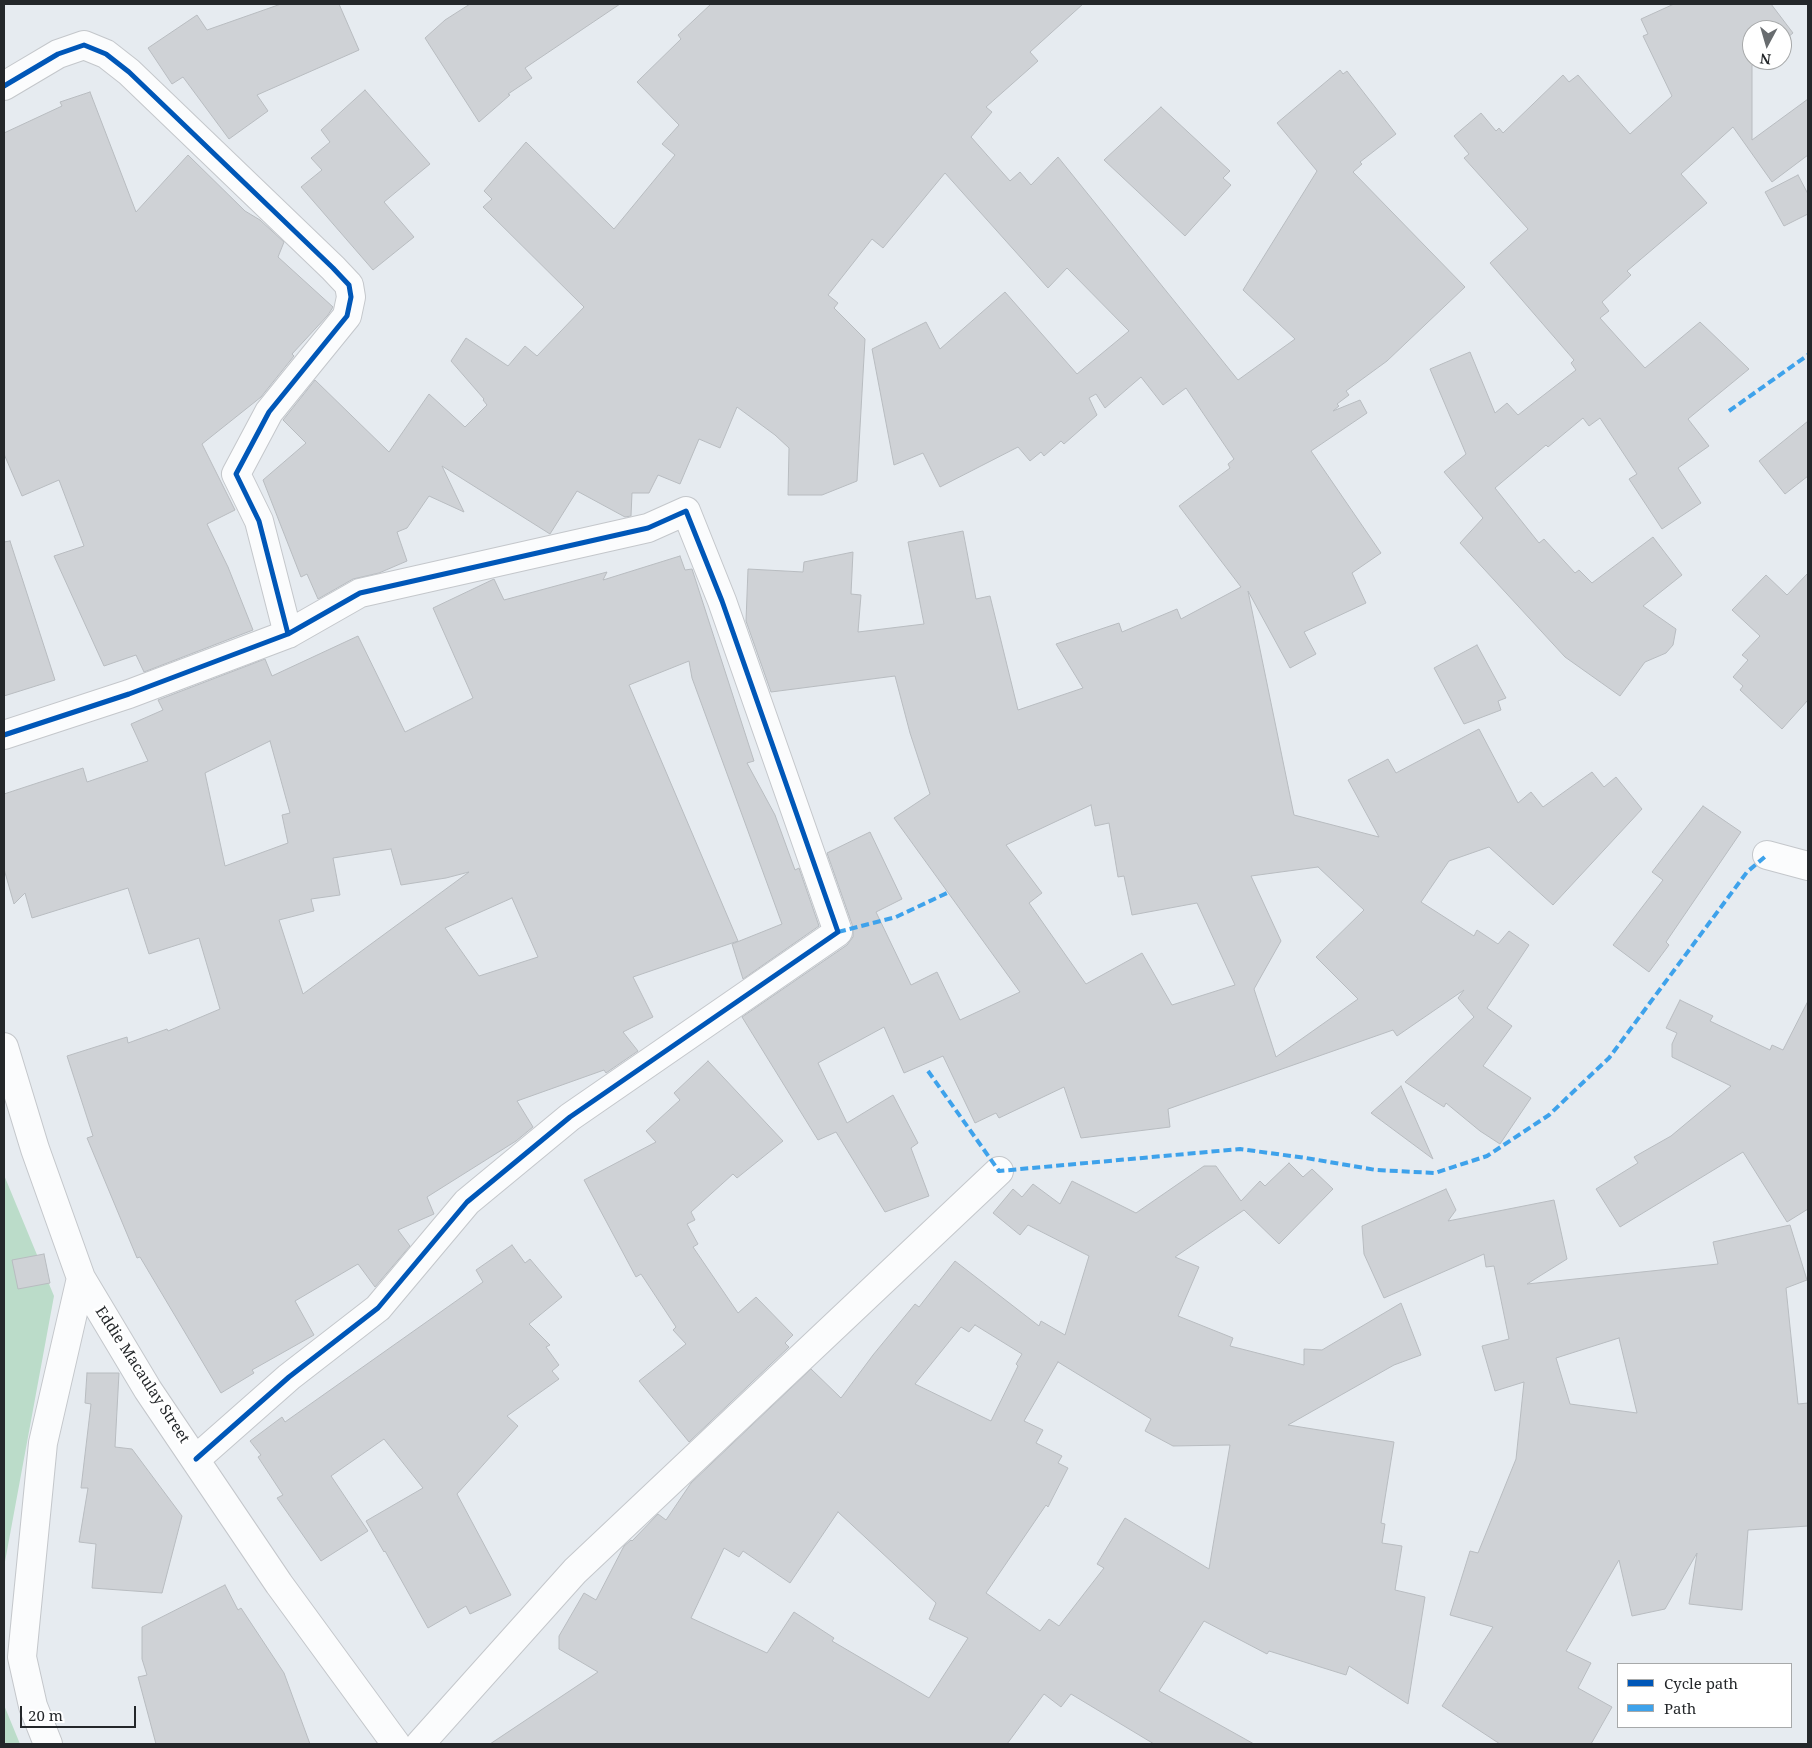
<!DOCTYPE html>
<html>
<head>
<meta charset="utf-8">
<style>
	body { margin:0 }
	#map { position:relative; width:1812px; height:1748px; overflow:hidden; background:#e6ebf0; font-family:"Noto Serif",serif }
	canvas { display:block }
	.frame { position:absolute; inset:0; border:5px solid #24272a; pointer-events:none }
	.legend { position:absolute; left:1617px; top:1663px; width:175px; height:65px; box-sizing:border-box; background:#fff; border:1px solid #a7a9aa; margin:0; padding:6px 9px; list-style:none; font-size:15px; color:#24272a }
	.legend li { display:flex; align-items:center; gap:10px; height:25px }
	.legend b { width:25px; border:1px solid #a7a9aa }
	.north { position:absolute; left:1742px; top:20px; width:50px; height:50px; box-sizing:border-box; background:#fff; border:1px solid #a7a9aa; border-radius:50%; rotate:186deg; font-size:14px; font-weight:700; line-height:20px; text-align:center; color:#24272a }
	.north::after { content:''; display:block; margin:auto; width:18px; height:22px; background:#686c6f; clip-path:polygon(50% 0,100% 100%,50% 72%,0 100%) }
	.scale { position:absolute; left:20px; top:1706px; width:116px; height:22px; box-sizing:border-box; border:2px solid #24272a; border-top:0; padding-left:6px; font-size:15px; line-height:18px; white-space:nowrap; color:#24272a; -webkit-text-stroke:4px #fff; paint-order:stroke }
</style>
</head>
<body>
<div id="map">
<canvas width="1812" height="1748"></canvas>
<div class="frame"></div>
<ul class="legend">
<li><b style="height:6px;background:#0057b8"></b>Cycle path</li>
<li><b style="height:6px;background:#3ea2eb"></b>Path</li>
</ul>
<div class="north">N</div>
<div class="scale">20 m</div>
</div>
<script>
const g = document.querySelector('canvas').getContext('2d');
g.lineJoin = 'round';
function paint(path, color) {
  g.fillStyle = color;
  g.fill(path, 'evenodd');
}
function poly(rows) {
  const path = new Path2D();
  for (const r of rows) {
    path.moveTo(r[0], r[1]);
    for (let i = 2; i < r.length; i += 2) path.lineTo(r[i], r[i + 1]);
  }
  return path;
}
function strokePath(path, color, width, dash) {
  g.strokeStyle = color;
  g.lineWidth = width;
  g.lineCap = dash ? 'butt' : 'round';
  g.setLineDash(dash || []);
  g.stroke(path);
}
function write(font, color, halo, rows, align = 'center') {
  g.font = font + ' "Noto Serif",serif';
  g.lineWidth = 5;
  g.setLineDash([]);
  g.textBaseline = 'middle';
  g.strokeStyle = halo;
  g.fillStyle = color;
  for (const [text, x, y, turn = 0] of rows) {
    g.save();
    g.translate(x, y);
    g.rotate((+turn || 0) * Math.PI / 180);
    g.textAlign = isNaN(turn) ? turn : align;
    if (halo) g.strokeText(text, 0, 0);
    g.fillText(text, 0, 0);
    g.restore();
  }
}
paint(poly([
	[4,1175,54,1296,4,1567],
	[4,1705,20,1744,4,1744]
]), '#bbdcc9');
const building = poly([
	[281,4,339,4,359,50,257,95,268,111,229,139,183,77,172,84,148,48,197,15,207,30,281,4],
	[470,4,620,4,525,68,532,78,508,94,510,95,479,122,425,38,445,20,470,4],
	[711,4,1083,4,1030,52,1038,61,986,107,992,112,971,137,1010,181,1020,172,1031,185,1058,157,1238,380,1295,339,1243,290,1317,171,1277,123,1340,70,1343,74,1347,71,1396,134,1360,162,1362,164,1353,172,1465,287,1387,361,1346,391,1349,395,1337,404,1339,406,1333,411,1360,400,1367,413,1311,451,1381,553,1352,573,1366,603,1304,632,1316,654,1290,668,1248,591,1294,815,1379,837,1348,780,1388,759,1396,773,1479,729,1518,803,1531,792,1543,807,1592,772,1604,787,1616,777,1642,809,1553,905,1489,847,1449,861,1421,902,1474,936,1477,930,1498,944,1509,931,1529,945,1487,1008,1512,1026,1483,1066,1531,1098,1500,1144,1480,1131,1446,1103,1444,1107,1405,1082,1474,1017,1458,998,1464,990,1397,1036,1393,1030,1168,1109,1170,1127,1081,1138,1064,1087,999,1118,996,1113,975,1123,943,1056,904,1073,884,1027,818,1063,847,1123,893,1095,918,1143,911,1148,929,1196,885,1212,836,1132,818,1140,742,1017,847,945,853,937,853,927,827,853,870,832,902,899,876,912,911,985,937,972,960,1020,1020,992,894,818,930,794,910,733,895,676,771,692,746,621,748,569,803,572,804,562,853,552,851,594,861,595,858,632,924,624,908,542,963,531,976,599,990,596,1018,710,1083,688,1056,644,1119,623,1122,632,1177,609,1181,619,1241,587,1179,506,1230,468,1228,464,1234,459,1186,388,1163,405,1141,377,1105,408,1096,394,1089,398,1097,415,1064,444,1061,441,1044,456,1041,452,1030,461,1018,447,940,487,923,453,894,465,872,349,926,322,940,349,1005,292,1077,374,1129,331,1067,268,1048,288,945,173,883,248,872,239,828,295,838,303,834,308,865,339,857,481,822,495,788,495,789,448,775,435,737,407,720,448,699,439,680,484,658,475,649,493,632,493,631,516,625,517,577,491,550,534,442,466,464,512,429,496,407,528,397,532,407,561,379,573,353,579,318,599,307,574,301,577,263,480,306,443,283,420,315,380,389,452,429,394,465,427,487,405,483,400,484,399,451,361,466,338,508,366,525,346,537,356,584,307,483,207,492,199,484,191,526,142,614,229,675,155,662,144,679,125,637,82,681,39,678,35,711,4],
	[1091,805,1095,826,1109,823,1118,877,1124,876,1132,915,1197,903,1235,985,1172,1005,1142,953,1086,984,1029,903,1042,893,1006,845,1091,805],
	[1318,867,1364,910,1316,957,1358,999,1276,1057,1254,989,1281,941,1251,876,1318,867],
	[1674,4,1771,4,1793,33,1782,42,1782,30,1752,30,1752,60,1758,60,1752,65,1752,140,1808,99,1808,155,1772,182,1733,127,1681,174,1707,203,1627,271,1631,275,1602,302,1609,311,1600,318,1645,368,1700,322,1749,369,1688,419,1709,446,1678,468,1701,503,1662,529,1629,479,1637,474,1600,418,1589,426,1583,418,1548,447,1546,445,1495,488,1539,543,1544,539,1575,573,1579,570,1592,583,1653,537,1682,575,1643,606,1676,629,1673,645,1666,653,1645,662,1620,696,1565,657,1460,543,1483,518,1444,472,1466,454,1430,369,1470,352,1495,413,1507,403,1518,415,1576,370,1571,363,1574,360,1490,263,1528,229,1464,158,1469,154,1454,136,1481,113,1496,131,1499,128,1503,133,1563,75,1569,82,1578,75,1630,134,1672,96,1643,36,1648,34,1641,19,1674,4],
	[365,90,430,164,384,202,414,237,373,270,301,187,322,170,311,158,330,142,321,130,365,90],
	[90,92,136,212,188,155,245,211,260,220,284,242,278,257,333,307,328,315,292,354,294,356,261,397,202,444,235,510,207,524,228,567,253,630,144,672,136,655,104,666,54,556,84,546,59,480,22,496,4,454,4,133,62,106,60,102,90,92],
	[1161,107,1230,171,1223,178,1231,185,1185,236,1104,160,1161,107],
	[1798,175,1808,194,1808,214,1784,226,1765,192,1798,175],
	[1808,421,1808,476,1785,494,1759,461,1808,421],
	[10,541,55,680,4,696,4,542,10,541],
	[680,556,685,570,692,569,754,761,747,763,775,815,795,870,799,868,819,926,743,979,732,944,782,924,692,678,689,661,629,685,738,941,633,977,653,1017,623,1032,638,1051,606,1073,604,1070,517,1101,533,1127,516,1141,427,1197,434,1214,398,1230,410,1246,375,1287,358,1264,295,1301,314,1335,252,1370,254,1373,221,1393,140,1257,137,1258,87,1138,93,1136,67,1056,127,1037,128,1043,167,1029,168,1031,220,1009,199,938,149,954,128,888,32,918,25,893,14,904,4,869,4,794,83,768,87,782,148,761,131,724,163,710,158,700,265,659,272,676,358,636,405,732,473,698,433,608,494,579,504,600,607,572,603,580,680,556],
	[270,741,290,813,282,815,288,843,225,866,205,773,270,741],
	[391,849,401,885,446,878,469,872,303,994,279,920,314,911,311,899,340,895,333,858,391,849],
	[512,898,538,957,479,976,445,928,512,898],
	[1808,573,1808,700,1782,729,1740,690,1743,686,1733,677,1748,660,1742,655,1760,636,1732,610,1766,575,1787,595,1808,573],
	[1477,645,1506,698,1498,701,1501,710,1464,724,1434,668,1477,645],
	[1703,806,1741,832,1666,942,1669,945,1649,972,1613,945,1663,880,1652,872,1703,806],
	[1680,1000,1713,1016,1710,1021,1770,1050,1772,1045,1783,1050,1808,1001,1808,1209,1787,1222,1743,1152,1620,1227,1596,1189,1638,1163,1634,1157,1671,1136,1731,1086,1672,1057,1672,1044,1677,1033,1666,1028,1680,1000],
	[708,1061,783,1141,737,1178,733,1174,691,1212,695,1220,687,1224,698,1244,693,1247,738,1313,756,1297,793,1335,785,1343,789,1347,689,1442,639,1381,686,1344,673,1330,676,1327,641,1274,636,1277,584,1180,656,1142,646,1131,680,1100,674,1093,708,1061],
	[1401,1086,1433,1159,1371,1113,1401,1086],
	[1289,1163,1303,1177,1312,1169,1333,1189,1279,1244,1244,1210,1175,1257,1199,1267,1178,1316,1233,1338,1230,1346,1304,1365,1304,1349,1322,1350,1401,1303,1421,1355,1394,1365,1288,1425,1394,1442,1381,1523,1385,1524,1382,1543,1402,1546,1395,1590,1425,1597,1408,1704,1349,1666,1346,1675,1269,1651,1267,1654,1204,1621,1159,1691,1254,1744,1154,1744,1071,1694,1061,1707,1044,1694,1007,1744,490,1744,598,1672,559,1649,559,1636,584,1593,596,1600,624,1546,631,1540,632,1541,658,1514,666,1520,691,1483,811,1369,841,1398,873,1355,915,1304,919,1307,955,1261,1039,1326,1041,1321,1065,1335,1089,1256,1028,1225,1020,1235,993,1213,1013,1189,1022,1197,1033,1184,1060,1204,1072,1181,1136,1213,1204,1166,1216,1166,1241,1201,1260,1181,1265,1186,1289,1163],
	[975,1325,1022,1354,1016,1364,1018,1366,991,1421,915,1384,961,1327,969,1332,975,1325],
	[1058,1362,1151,1419,1145,1431,1173,1446,1230,1445,1209,1569,1125,1518,1097,1564,1104,1568,1059,1626,1049,1619,1040,1631,986,1593,1046,1505,1048,1507,1068,1468,1058,1463,1062,1456,1036,1443,1043,1430,1024,1421,1058,1362],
	[838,1512,936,1603,929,1619,968,1638,929,1698,832,1641,834,1638,794,1612,767,1653,691,1618,724,1548,739,1557,743,1551,790,1583,838,1512],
	[1446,1189,1456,1210,1448,1221,1554,1200,1567,1259,1527,1284,1718,1264,1713,1242,1790,1225,1807,1280,1786,1288,1798,1404,1808,1403,1808,1526,1748,1530,1742,1610,1689,1604,1697,1553,1665,1609,1632,1616,1619,1560,1566,1651,1591,1663,1578,1688,1612,1707,1591,1744,1500,1744,1442,1706,1493,1627,1450,1615,1470,1551,1478,1553,1516,1459,1524,1382,1495,1391,1482,1346,1509,1339,1494,1266,1486,1267,1484,1254,1384,1298,1364,1254,1362,1226,1446,1189],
	[1619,1338,1637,1413,1570,1404,1556,1358,1619,1338],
	[512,1245,525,1263,530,1259,562,1297,529,1324,550,1345,546,1347,559,1365,552,1371,559,1379,507,1416,518,1426,457,1494,511,1595,470,1614,466,1606,428,1628,385,1551,384,1552,366,1521,423,1488,384,1439,331,1476,368,1531,321,1561,277,1498,283,1495,258,1457,261,1455,250,1441,282,1417,285,1422,483,1282,476,1270,512,1245],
	[44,1254,50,1283,18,1289,12,1260,44,1254],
	[87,1373,119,1373,115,1447,132,1449,182,1516,162,1593,92,1588,96,1544,79,1542,88,1488,81,1488,91,1404,85,1403,87,1373],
	[225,1585,238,1610,241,1608,284,1673,310,1744,156,1744,138,1677,147,1675,142,1659,142,1627,225,1585]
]);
paint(building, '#cfd2d6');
strokePath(building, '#b8bcc0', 1);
const minor = poly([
	[4,86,58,54,84,45,106,54,129,72,333,268,349,285,351,297,347,316,269,412,236,474,259,521,288,634],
	[4,735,129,694,288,634,360,593,648,528,686,511,722,601,838,932,570,1117,467,1202,378,1308,289,1377,196,1459],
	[1767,855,1808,866],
	[4,1047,35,1149,81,1278,148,1390,279,1584,396,1744],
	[48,1744,33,1706,22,1657,43,1443,81,1278],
	[420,1744,575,1571,999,1171]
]);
strokePath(minor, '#c4c7cb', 30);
strokePath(minor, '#fbfcfd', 28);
strokePath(poly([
	[1729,411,1808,355],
	[838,932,896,917,947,893],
	[928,1071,999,1171,1240,1149,1306,1158,1376,1170,1435,1173,1487,1156,1549,1115,1594,1072,1609,1058,1747,872,1767,855]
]), '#3ea2eb', 4, [8, 4]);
strokePath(poly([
	[4,86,58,54,84,45,106,54,129,72,333,268,349,285,351,297,347,316,269,412,236,474,259,521,288,634],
	[4,735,129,694,288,634,360,593,648,528,686,511,722,601,838,932,570,1117,467,1202,378,1308,289,1377,196,1459]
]), '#0057b8', 5);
write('15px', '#24272a', '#fff', [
	["Eddie Macaulay Street",142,1375,57]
]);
</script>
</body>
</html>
